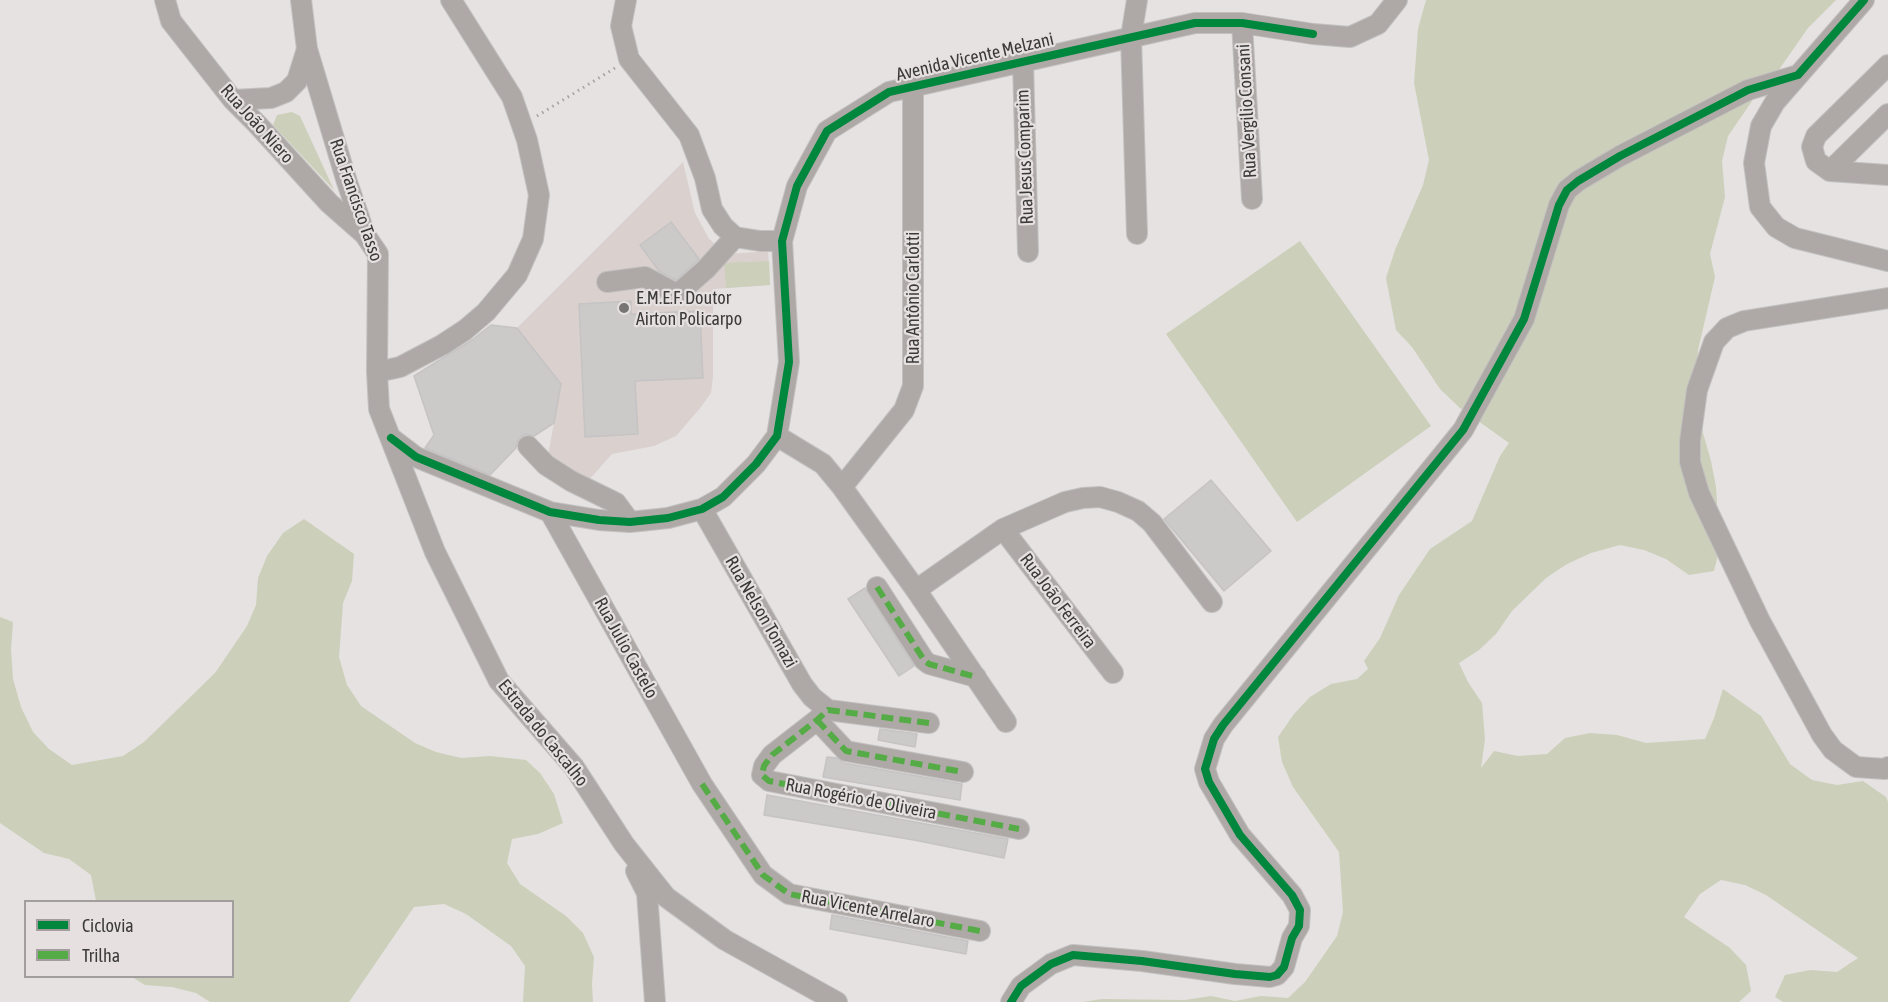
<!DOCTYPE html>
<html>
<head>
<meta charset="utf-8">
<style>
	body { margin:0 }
	#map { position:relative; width:1888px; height:1002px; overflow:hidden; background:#e5e2e1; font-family:"Asap Condensed",sans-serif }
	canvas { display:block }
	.legend { position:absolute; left:24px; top:900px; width:210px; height:78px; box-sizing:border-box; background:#e6e1e0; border:2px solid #a29e9d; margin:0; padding:8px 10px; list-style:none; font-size:18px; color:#3b3a39 }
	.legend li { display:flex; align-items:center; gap:12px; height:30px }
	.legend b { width:30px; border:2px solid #a29e9d }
</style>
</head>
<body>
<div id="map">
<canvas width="1888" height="1002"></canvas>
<ul class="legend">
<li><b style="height:8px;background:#00873e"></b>Ciclovia</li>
<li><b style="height:8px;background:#55ac46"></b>Trilha</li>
</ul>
</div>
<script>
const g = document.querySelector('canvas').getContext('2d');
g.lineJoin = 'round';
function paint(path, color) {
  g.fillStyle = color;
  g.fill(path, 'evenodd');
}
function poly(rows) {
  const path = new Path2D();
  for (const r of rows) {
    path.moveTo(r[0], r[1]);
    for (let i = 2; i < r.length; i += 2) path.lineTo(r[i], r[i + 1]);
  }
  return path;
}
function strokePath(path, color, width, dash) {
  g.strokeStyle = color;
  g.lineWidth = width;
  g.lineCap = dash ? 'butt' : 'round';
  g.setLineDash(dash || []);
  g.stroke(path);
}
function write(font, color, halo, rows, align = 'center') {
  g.font = font + ' "Asap Condensed",sans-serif';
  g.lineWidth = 4.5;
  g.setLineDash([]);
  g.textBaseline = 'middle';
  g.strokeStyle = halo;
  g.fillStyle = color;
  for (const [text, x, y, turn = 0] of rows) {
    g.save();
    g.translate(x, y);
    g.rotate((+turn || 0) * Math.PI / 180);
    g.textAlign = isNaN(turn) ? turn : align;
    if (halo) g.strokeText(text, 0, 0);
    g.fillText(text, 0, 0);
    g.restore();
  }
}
paint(poly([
	[683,162,695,213,709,239,728,254,768,251,770,285,713,289,713,377,711,393,701,407,676,436,654,446,612,454,587,482,547,461,561,384,517,328]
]), '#dad1cf');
paint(poly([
	[1426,0,1836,0,1808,28,1776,74,1759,91,1728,136,1722,161,1725,197,1710,254,1715,277,1698,350,1696,377,1703,433,1711,461,1716,487,1720,546,1714,571,1689,575,1666,559,1644,550,1620,545,1591,553,1567,564,1546,578,1512,611,1496,634,1479,650,1459,663,1468,682,1482,703,1485,739,1481,768,1494,751,1518,756,1547,754,1565,738,1590,733,1617,735,1646,743,1705,739,1714,718,1723,689,1761,716,1790,764,1812,780,1837,785,1863,781,1886,797,1888,802,1888,1002,1783,1002,1775,997,1785,975,1810,970,1837,972,1858,958,1766,895,1745,885,1721,880,1700,894,1684,917,1730,948,1746,965,1751,991,1739,1002,1083,1002,1102,999,1185,1000,1211,996,1235,1001,1261,996,1288,998,1305,982,1337,936,1343,912,1339,852,1293,787,1282,762,1278,737,1294,714,1310,697,1331,684,1357,679,1368,669,1364,661,1380,638,1399,595,1430,549,1472,521,1500,456,1509,443,1460,408,1440,389,1412,347,1396,330,1386,278,1395,250,1423,185,1429,160,1414,83,1418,29],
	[292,112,300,116,334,190,273,125,277,115],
	[1300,241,1431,426,1297,522,1166,334],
	[769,261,770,285,726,288,724,263],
	[304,519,354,554,352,581,343,603,339,657,347,685,361,706,415,743,436,752,461,758,490,756,526,760,540,773,554,794,563,823,538,834,512,839,507,863,520,884,566,916,583,933,594,957,592,984,593,1002,523,1002,525,966,511,946,466,914,444,904,414,907,349,1002,210,1002,196,993,172,987,145,985,132,977,232,976,232,902,96,901,91,875,69,859,44,853,0,823,0,617,13,622,11,649,13,679,21,707,33,732,49,749,72,765,123,756,144,742,215,673,247,626,256,605,258,578,267,556,283,533]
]), '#ccd0ba');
const building = poly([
	[671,222,699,259,676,280,659,271,640,245,671,222],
	[631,301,631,314,700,311,703,378,635,381,638,434,585,437,579,304,631,301],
	[491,325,517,328,561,384,554,423,534,436,526,434,520,437,517,442,516,448,490,475,425,448,434,435,414,376,472,340,491,325],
	[1211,480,1271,551,1224,591,1164,519,1211,480],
	[865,588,914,666,899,676,848,599,865,588],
	[880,729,917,734,915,747,878,740,880,729],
	[827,757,837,758,844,763,962,784,960,800,823,777,827,757],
	[767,795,1008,839,1004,858,914,840,764,815,767,795],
	[832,915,968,941,966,954,830,929,832,915]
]);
paint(building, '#cccac9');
strokePath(building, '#c5c3c3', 1.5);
const minor = poly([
	[165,0,171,21,233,100,257,124,329,203,363,233],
	[301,0,307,49,347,182,365,235,378,254,377,372,379,409,435,552,499,681,574,767,624,844,666,897,725,940,837,1002],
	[626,0,621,26,629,59,689,135,705,178,712,209,723,226,735,237,760,241,782,241],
	[1864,0,1775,102,1761,126,1754,163,1760,207,1776,227,1795,238,1888,261],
	[1242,23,1252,199],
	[1023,62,1028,252],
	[1888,65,1816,136,1812,147,1816,161,1830,171,1888,175],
	[233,100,271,98,286,92,297,81,307,49],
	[1830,171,1888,114],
	[1137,234,1131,37,1137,0],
	[607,282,645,277,675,293,681,291,706,269,735,237],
	[1888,298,1744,321,1727,328,1714,342,1697,390,1690,441,1690,462,1699,493,1760,621,1822,735,1833,750,1856,767,1885,769,1888,767],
	[377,372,400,367,442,345,465,330,486,312,517,275,533,239,539,195,527,140,512,97,451,0],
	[777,436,823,464,842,487,916,590,1003,529,1065,502,1083,498,1100,497,1118,502,1138,511,1152,523,1212,602],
	[391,438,416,457,550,512,599,520,630,522,668,518,702,509,723,497,756,464,777,436,789,362,782,241,797,186,827,131,889,92,1195,23,1242,23,1313,34,1350,37,1378,24,1397,0],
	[528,446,546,465,571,481,616,503,630,522],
	[842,487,904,410,913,386,913,87],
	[702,509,802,684,812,697,828,710],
	[550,512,702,784,763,875,789,894,980,931],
	[1003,529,1113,673],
	[877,587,924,660,929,664,976,677],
	[916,590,1006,722],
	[828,710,817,720,772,755,764,766,762,775,769,781,1019,829],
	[828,710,929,723],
	[817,720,846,751,963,772],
	[636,871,647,893,655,1002],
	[1011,1002,1021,986,1051,964,1073,955,1142,961,1235,974,1270,977,1277,975,1284,967,1292,938,1299,926,1300,910,1292,895,1240,835,1209,782,1205,769,1214,739,1223,725,1463,430,1524,319,1559,205,1567,190,1578,181,1620,156,1748,90,1798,75]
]);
strokePath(minor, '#c2c0c0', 22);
strokePath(poly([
	[537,116,615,68]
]), '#a5a2a0', 3, [1.5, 4.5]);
strokePath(minor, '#aea9a6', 20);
strokePath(poly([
	[877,587,924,660,929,664,976,677],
	[817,720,846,751,963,772],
	[929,723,828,710,817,720,772,755,764,766,762,775,769,781,1019,829],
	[702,784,763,875,789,894,980,931]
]), '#55ac46', 6, [12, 6]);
strokePath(poly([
	[391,438,416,457,550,512,599,520,630,522,668,518,702,509,723,497,756,464,777,436,789,362,782,241,797,186,827,131,889,92,1195,23,1242,23,1313,34],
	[1011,1002,1021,986,1051,964,1073,955,1142,961,1235,974,1270,977,1277,975,1284,967,1292,938,1299,926,1300,910,1292,895,1240,835,1209,782,1205,769,1214,739,1223,725,1463,430,1524,319,1559,205,1567,190,1578,181,1620,156,1748,90,1798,75,1864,0]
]), '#00873e', 8);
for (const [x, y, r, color] of [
	[624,308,6,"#767574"]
]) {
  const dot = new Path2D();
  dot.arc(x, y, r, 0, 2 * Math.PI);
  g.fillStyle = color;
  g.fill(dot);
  strokePath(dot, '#e6e1e0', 2);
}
write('18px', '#3b3a39', '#e6e1e0', [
	["Avenida Vicente Melzani",975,57,-13],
	["Rua Vergilio Consani",1247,111,-93],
	["Rua João Niero",257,124,48],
	["Rua Jesus Comparim",1025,157,-92],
	["Rua Francisco Tasso",356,200,71],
	["Rua Antônio Carlotti",913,298,-90],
	["Rua João Ferreira",1058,601,53],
	["Rua Nelson Tomazi",761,612,60],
	["Rua Julio Castelo",626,648,61],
	["Estrada do Cascalho",543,733,51],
	["Rua Rogério de Oliveira",861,799,11],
	["Rua Vicente Arrelaro",868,909,11]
]);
write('18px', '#3b3a39', '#e6e1e0', [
	["E.M.E.F. Doutor",636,298],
	["Airton Policarpo",636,319]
], 'left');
</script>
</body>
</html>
